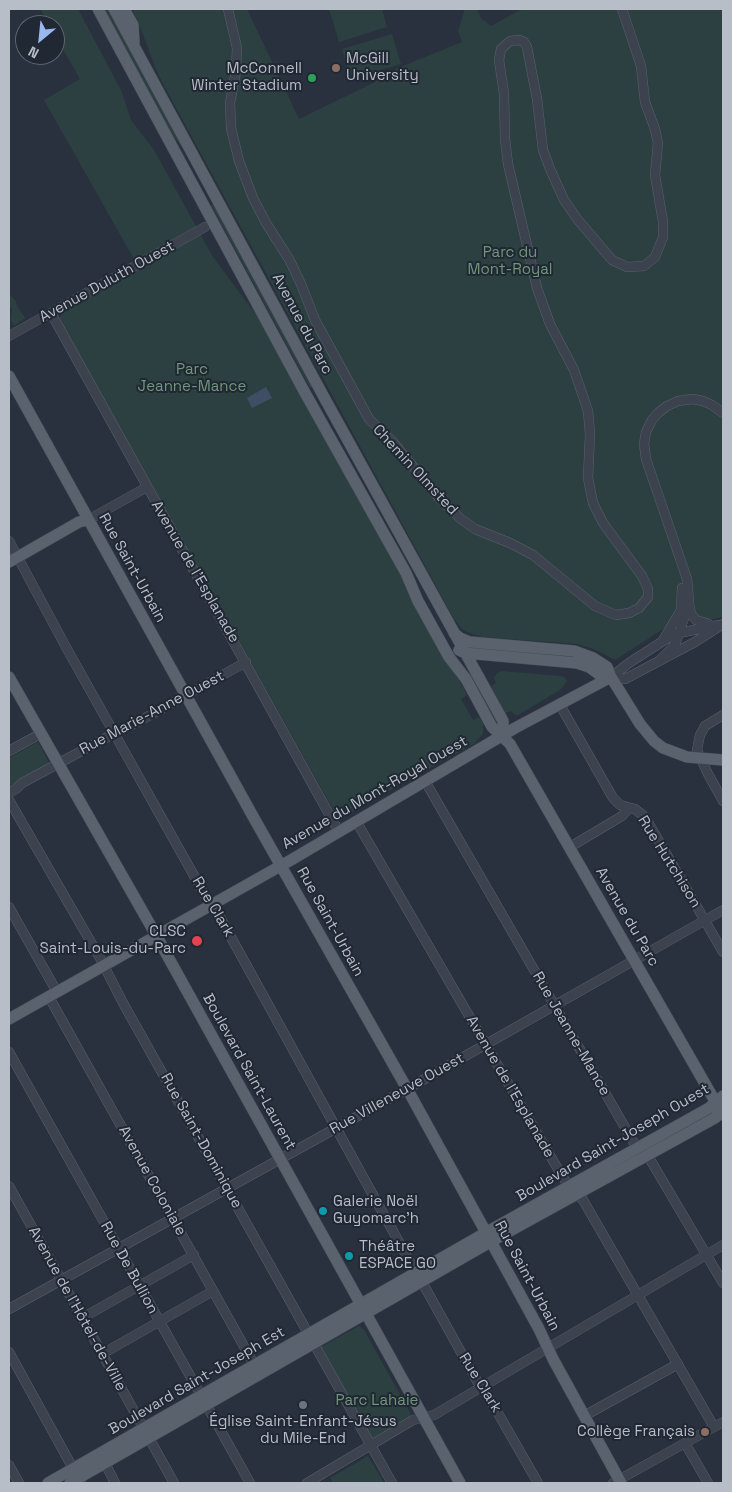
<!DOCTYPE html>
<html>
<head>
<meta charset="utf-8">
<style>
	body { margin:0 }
	#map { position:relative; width:732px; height:1492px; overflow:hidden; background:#28313d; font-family:"Space Grotesk",sans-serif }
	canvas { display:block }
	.frame { position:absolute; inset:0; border:10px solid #b8bec8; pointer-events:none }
	.north { position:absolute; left:15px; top:15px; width:50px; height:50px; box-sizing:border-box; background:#202833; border:1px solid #5d646f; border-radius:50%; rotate:208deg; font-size:14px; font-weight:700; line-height:20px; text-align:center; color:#b8bec8 }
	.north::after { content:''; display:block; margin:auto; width:18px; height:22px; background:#98b8ee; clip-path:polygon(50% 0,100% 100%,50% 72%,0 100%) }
</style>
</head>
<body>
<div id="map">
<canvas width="732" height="1492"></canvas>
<div class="frame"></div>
<div class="north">N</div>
</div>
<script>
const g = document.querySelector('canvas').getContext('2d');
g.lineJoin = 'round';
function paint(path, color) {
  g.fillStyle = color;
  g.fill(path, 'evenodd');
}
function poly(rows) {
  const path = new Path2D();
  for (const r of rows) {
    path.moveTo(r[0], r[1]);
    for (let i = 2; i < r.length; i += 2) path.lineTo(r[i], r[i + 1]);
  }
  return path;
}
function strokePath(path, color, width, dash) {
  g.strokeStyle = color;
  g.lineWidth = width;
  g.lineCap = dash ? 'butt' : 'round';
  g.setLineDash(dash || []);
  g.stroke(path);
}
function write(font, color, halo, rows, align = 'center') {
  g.font = font + ' "Space Grotesk",sans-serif';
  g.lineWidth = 4;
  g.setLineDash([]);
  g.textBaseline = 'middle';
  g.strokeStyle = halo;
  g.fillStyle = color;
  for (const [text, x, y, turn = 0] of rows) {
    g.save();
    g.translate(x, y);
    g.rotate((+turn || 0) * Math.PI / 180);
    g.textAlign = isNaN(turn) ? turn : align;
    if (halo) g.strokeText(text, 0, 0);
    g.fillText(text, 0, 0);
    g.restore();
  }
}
paint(poly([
	[40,9,78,9,121,90,131,120,154,150,213,257,257,316,467,695,461,699,473,720,479,717,483,723,483,734,475,743,348,814,340,815,334,811,61,322,60,317,63,311,139,268,44,100,80,79,55,35,55,25,50,25],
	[104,9,108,9,183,146,182,147,172,135],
	[132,9,247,9,299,119,377,81,386,73,462,42,458,31,465,9,477,9,481,18,491,26,522,9,723,9,723,617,708,620,697,618,693,610,615,660,596,650,578,644,483,637,467,632,462,629,454,619,162,82,156,69,137,19],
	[329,9,382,9,387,27,339,42],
	[392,34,401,64,351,79,342,49],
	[214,203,314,386,310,388,211,205],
	[9,294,16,301,17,306,25,318,14,326,11,320,12,308,9,307],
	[501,671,561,676,564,677,567,681,560,690,518,715,515,715,511,711,505,713,491,686,496,683,494,678,497,673],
	[38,742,49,763,9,788,9,758],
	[359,1326,364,1330,411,1414,410,1416,371,1440,319,1348],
	[368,1456,384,1483,333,1483,330,1478]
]), '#2d4041');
paint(poly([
	[266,387,272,398,252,408,247,398]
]), '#404e65');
const minor = poly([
	[228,9,237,48,236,71,230,103,231,128,239,161,253,198,266,223,289,259,301,284,315,320,369,419,392,441,439,498,461,519,475,529,510,543,533,555,595,606,616,615,629,613,639,608,648,597,648,589,642,576,603,523,593,503,588,478,590,434,588,411,574,370,550,324,537,288,508,164,505,139,504,94,499,60,501,49,510,41,519,40,524,42,527,47,537,99,543,150,550,169,564,200,578,220,612,260,627,267,644,266,655,257,663,237,663,222,655,175,658,143,655,129,645,102,641,66,622,9],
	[51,313,339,832],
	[9,336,205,227],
	[88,520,147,487],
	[9,541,67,649,206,897,216,910,416,1273],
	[689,604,691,614,696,620,709,624],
	[663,640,681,610,682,588],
	[660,660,672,648,676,642,689,604,688,589,687,579,646,459,644,444,646,432,652,420,658,413,667,406,678,401,693,399,703,401,712,405,723,413],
	[611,677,625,679,695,642,723,624],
	[611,677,629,663,674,634,719,625],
	[560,705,613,798,620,805,635,809,645,817,723,952],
	[723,715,705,726,700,735,697,750,707,772,723,801],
	[9,751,40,734],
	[425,781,634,1143,651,1161,723,1283],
	[9,793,16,789,22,783,115,733,136,723,246,662],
	[9,800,100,958,123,1003,392,1483],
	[356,821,555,1164,569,1187,583,1200,714,1427],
	[570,847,622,816,629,808],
	[9,907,57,992],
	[49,997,255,1366],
	[9,1052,250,1483],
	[9,1186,174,1483],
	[422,1282,477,1381,487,1394,538,1483],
	[9,1309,414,1085,723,910],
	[82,1318,194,1255],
	[9,1352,81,1483],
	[102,1354,213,1291],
	[584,1416,678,1364],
	[685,1443,708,1483],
	[105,1463,115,1483],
	[9,1465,19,1483],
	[307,1483,413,1420,434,1415,723,1245],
	[613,1483,723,1422]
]);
const major = poly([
	[98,9,304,391,406,573,418,601,449,657,466,679,492,727,510,744,723,1115],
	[114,9,325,399,503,721,503,735],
	[124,9,133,25,134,42],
	[9,376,255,820,410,1094,539,1329,553,1359,621,1483],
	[9,562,79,522,88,520],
	[454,633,460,638,470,642,574,651,593,658,607,667,611,677,640,724,654,741,663,748,687,757,723,760],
	[459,650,465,653,577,663,589,667,600,675,611,677],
	[9,677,152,928,460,1483],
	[9,1019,291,860,515,728,611,677],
	[48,1483,494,1228,709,1108,723,1096],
	[70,1483,499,1237,715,1118,723,1110]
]);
strokePath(minor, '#59616b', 10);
strokePath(major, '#454c57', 12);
strokePath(minor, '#3c434e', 9);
strokePath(major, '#5a626d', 11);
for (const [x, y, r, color] of [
	[336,68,5,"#8d6e63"],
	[312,78,5,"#2e9e5b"],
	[197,941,6,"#e0444e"],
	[323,1211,5,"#0f9aa8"],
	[349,1256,5,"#0f9aa8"],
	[303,1405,5,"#6b7280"],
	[705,1432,5,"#8d6e63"]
]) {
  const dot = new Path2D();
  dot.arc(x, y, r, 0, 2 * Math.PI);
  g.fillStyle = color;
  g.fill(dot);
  strokePath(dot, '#202833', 2);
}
write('15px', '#b8bec8', '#202833', [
	["McGill",346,59],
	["University",346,76],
	["McConnell",302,69,"right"],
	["Winter Stadium",302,86,"right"],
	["CLSC",186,932,"right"],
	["Saint-Louis-du-Parc",186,949,"right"],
	["Galerie Noël",333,1202],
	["Guyomarc'h",333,1219],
	["Théâtre",359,1247],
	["ESPACE GO",359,1264],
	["Église Saint-Enfant-Jésus",303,1422,"center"],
	["du Mile-End",303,1439,"center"],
	["Collège Français",695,1432,"right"]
], 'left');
write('15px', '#71977a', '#202833', [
	["Parc du",510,253],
	["Mont-Royal",510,270],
	["Parc",192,370],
	["Jeanne-Mance",192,387],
	["Parc Lahaie",377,1401]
]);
write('15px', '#b8bec8', '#202833', [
	["Avenue Duluth Ouest",107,282,-29],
	["Avenue du Parc",302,324,62],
	["Chemin Olmsted",415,470,47],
	["Rue Saint-Urbain",132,568,61],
	["Avenue de l'Esplanade",195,572,60],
	["Rue Marie-Anne Ouest",152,713,-28],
	["Avenue du Mont-Royal Ouest",375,793,-30],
	["Rue Hutchison",669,862,58],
	["Rue Clark",213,907,59],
	["Avenue du Parc",627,917,60],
	["Rue Saint-Urbain",330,922,61],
	["Rue Jeanne-Mance",571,1034,60],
	["Boulevard Saint-Laurent",249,1072,61],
	["Avenue de l'Esplanade",510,1087,60],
	["Rue Villeneuve Ouest",397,1094,-29],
	["Rue Saint-Dominique",201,1141,61],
	["Boulevard Saint-Joseph Ouest",613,1143,-30],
	["Avenue Coloniale",152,1181,61],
	["Rue De Bullion",129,1268,61],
	["Rue Saint-Urbain",527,1276,62],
	["Avenue de l'Hôtel-de-Ville",77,1309,61],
	["Boulevard Saint-Joseph Est",197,1381,-30],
	["Rue Clark",480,1383,58]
]);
</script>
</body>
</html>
